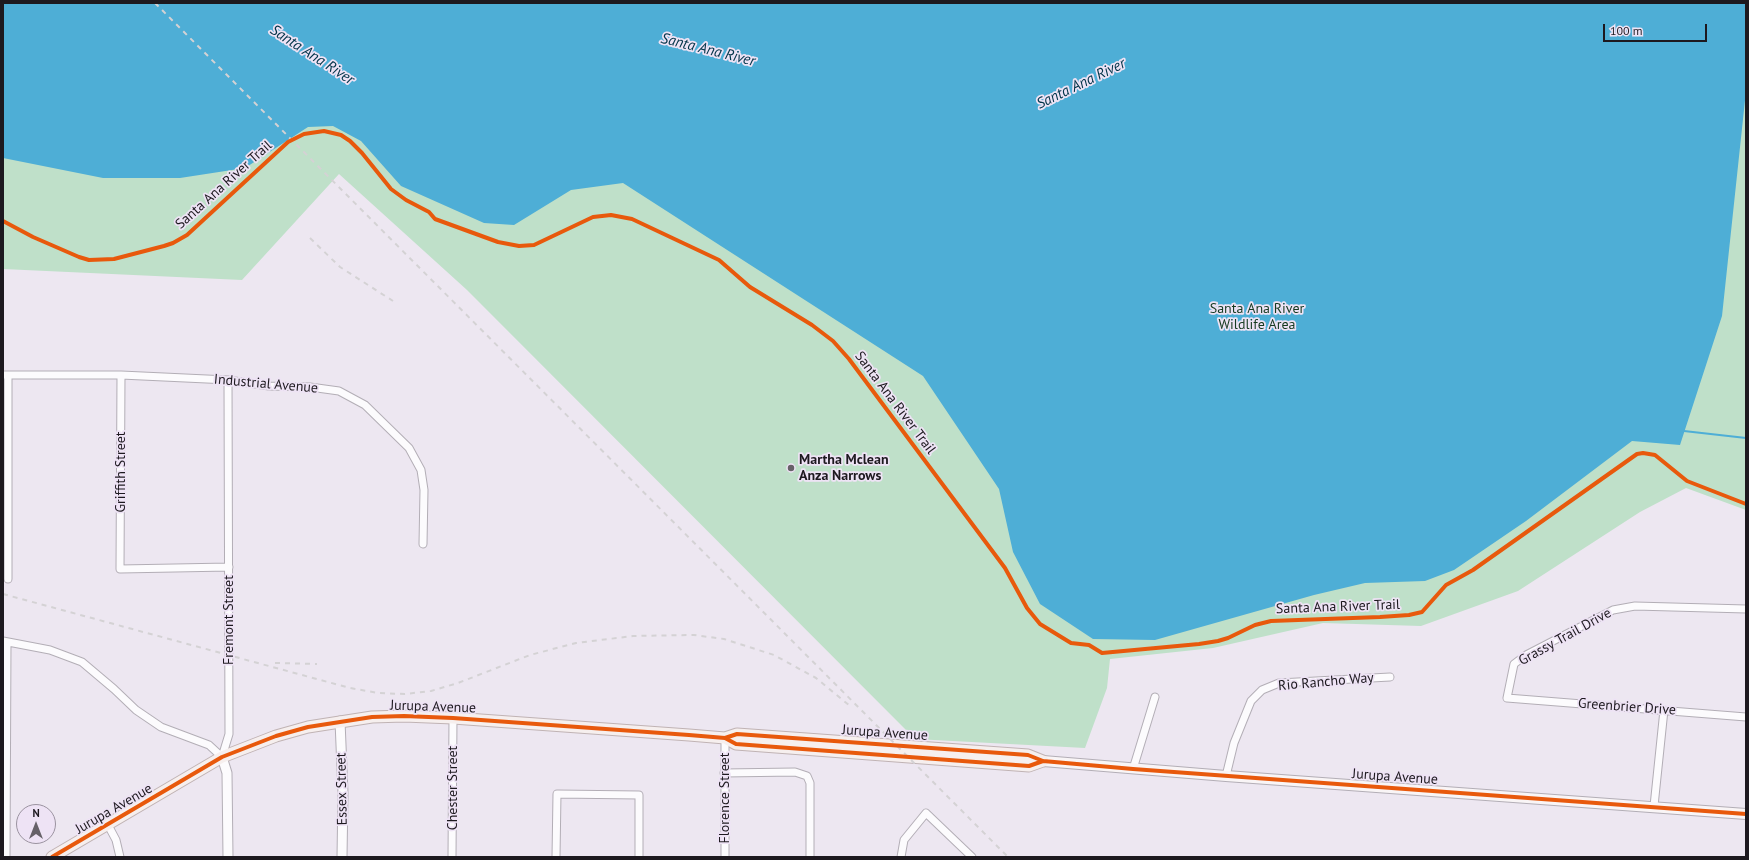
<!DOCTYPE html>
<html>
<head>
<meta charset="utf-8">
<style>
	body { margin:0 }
	#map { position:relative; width:1749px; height:860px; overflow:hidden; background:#ede7f1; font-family:"PT Sans",sans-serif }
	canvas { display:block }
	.frame { position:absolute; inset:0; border:4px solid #1d191f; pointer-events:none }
	.north { position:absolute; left:16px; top:804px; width:40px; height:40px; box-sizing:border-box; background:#eee3f5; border:1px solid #9a929f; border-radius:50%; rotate:0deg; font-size:11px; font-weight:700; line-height:16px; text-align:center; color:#1d191f }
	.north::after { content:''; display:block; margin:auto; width:14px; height:18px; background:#666168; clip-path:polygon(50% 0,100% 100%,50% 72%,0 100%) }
	.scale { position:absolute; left:1603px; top:24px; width:104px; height:18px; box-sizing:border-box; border:2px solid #1d191f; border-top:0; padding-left:5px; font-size:12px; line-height:14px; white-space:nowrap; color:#1d191f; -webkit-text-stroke:3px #eee3f5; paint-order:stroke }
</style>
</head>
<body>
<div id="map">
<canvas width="1749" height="860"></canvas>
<div class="frame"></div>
<div class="north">N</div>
<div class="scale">100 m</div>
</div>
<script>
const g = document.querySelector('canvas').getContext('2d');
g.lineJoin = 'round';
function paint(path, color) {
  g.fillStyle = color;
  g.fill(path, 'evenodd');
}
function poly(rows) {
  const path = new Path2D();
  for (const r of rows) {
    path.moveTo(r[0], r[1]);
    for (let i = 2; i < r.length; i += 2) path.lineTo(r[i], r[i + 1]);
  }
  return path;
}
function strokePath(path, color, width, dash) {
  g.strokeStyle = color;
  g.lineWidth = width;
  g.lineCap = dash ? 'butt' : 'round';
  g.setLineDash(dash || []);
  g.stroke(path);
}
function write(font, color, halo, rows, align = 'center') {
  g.font = font + ' "PT Sans",sans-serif';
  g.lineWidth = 3.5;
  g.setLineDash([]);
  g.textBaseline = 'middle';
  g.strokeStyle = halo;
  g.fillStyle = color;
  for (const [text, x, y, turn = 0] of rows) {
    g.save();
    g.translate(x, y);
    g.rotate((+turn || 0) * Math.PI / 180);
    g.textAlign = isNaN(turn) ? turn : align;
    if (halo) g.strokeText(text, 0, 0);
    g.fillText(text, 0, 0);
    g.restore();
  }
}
paint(poly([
	[3,3,1746,3,1746,510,1686,488,1640,512,1518,591,1421,626,1323,623,1213,648,1110,659,1107,688,1085,748,915,739,467,290,339,174,242,280,3,269]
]), '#bfe0c9');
paint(poly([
	[3,3,1746,3,1746,91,1722,316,1680,445,1632,441,1526,521,1454,570,1425,581,1365,583,1314,595,1155,640,1093,639,1040,604,1013,552,999,489,923,376,623,183,571,190,514,225,484,223,401,186,361,141,333,126,308,127,245,168,180,178,103,178,3,158]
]), '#4eaed6');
strokePath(poly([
	[1684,431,1746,438]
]), '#4eaed6', 2);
const minor = poly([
	[3,375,121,375,228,380,269,386,310,387,339,391,365,405,409,448,421,470,424,490,423,544],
	[121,375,120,569,229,567],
	[8,579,8,375],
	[1746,609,1635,606,1613,610,1526,655,1514,664,1507,698,1746,717],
	[3,641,50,650,82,662,114,689,136,710,161,727,209,745,222,757,229,734,228,380],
	[1133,769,1155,697],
	[724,773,795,772,807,776,810,783,810,857],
	[1226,776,1234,743,1251,701,1262,690,1279,683,1390,677],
	[1654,806,1664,710],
	[108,825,116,840,120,857],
	[6,857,7,642],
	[452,857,453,718],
	[556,857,557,794,639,795,639,857],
	[725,857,725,738],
	[901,857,904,840,926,813,972,857]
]);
const tertiary = poly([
	[340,721,343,793,342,857],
	[222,757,227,773,228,857]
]);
const secondary = poly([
	[1043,761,1226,776,1746,814]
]);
const primary = poly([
	[725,738,737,734,1028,755,1043,761],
	[52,857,222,757,276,736,308,727,372,717,404,716,453,718,689,735,725,738,736,744,1029,766,1043,761]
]);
strokePath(minor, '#b3aeb6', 9);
strokePath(tertiary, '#b3aeb6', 11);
strokePath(secondary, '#b3aeb6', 12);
strokePath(primary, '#c0b3b4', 13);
strokePath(minor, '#fcfbfd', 7);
strokePath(tertiary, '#fcfbfd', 9);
strokePath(secondary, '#f9f5f6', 10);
strokePath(primary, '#f6efee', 11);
strokePath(poly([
	[155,3,1008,857],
	[310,238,340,267,393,301],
	[3,594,350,688,378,693,405,694,431,691,458,683,530,655,576,643,633,636,694,635,724,639,774,655,816,678,850,706],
	[275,663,317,664]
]), '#d4d2d4', 2, [5, 5]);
strokePath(poly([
	[3,221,33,237,79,257,89,260,114,259,164,246,173,243,187,235,288,142,304,134,324,131,341,135,350,141,362,153,391,189,406,200,429,212,435,219,498,242,519,246,534,245,593,217,611,215,632,219,719,260,750,287,812,325,833,341,849,359,1005,568,1027,608,1040,624,1071,643,1089,645,1102,653,1199,644,1218,641,1228,638,1255,625,1271,621,1380,617,1409,615,1422,612,1446,585,1473,570,1637,454,1643,453,1655,455,1687,481,1746,504],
	[725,738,737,734,1028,755,1043,761,1133,769,1746,814],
	[52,857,222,757,276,736,308,727,372,717,404,716,453,718,689,735,725,738,736,744,1029,766,1043,761]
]), '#e8590c', 4);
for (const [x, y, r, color] of [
	[791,468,4,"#666168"]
]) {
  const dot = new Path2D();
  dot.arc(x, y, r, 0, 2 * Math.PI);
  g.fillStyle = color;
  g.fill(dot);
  strokePath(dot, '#eee3f5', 1.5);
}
write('14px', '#1d191f', '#eee3f5', [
	["Santa Ana River Trail",224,185,-42],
	["Industrial Avenue",266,384,5],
	["Santa Ana River Trail",895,403,53],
	["Griffith Street",121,472,-90],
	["Santa Ana River Trail",1338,607,-2],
	["Fremont Street",229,620,-90],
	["Grassy Trail Drive",1565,637,-29],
	["Rio Rancho Way",1326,682,-5],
	["Jurupa Avenue",433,707,2],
	["Greenbrier Drive",1627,707,4],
	["Jurupa Avenue",885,733,4],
	["Jurupa Avenue",1395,777,4],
	["Chester Street",453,788,-90],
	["Essex Street",342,789,-91],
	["Florence Street",725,798,-90],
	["Jurupa Avenue",114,809,-30]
]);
write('14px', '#153a20', '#eee3f5', [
	["Santa Ana River",1257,309],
	["Wildlife Area",1257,325]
]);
write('bold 14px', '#1d191f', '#eee3f5', [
	["Martha Mclean",799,460],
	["Anza Narrows",799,476]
], 'left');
write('italic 15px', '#003348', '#eee3f5', [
	["Santa Ana River",708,50,14],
	["Santa Ana River",312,55,33],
	["Santa Ana River",1081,84,-26]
]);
</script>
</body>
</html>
